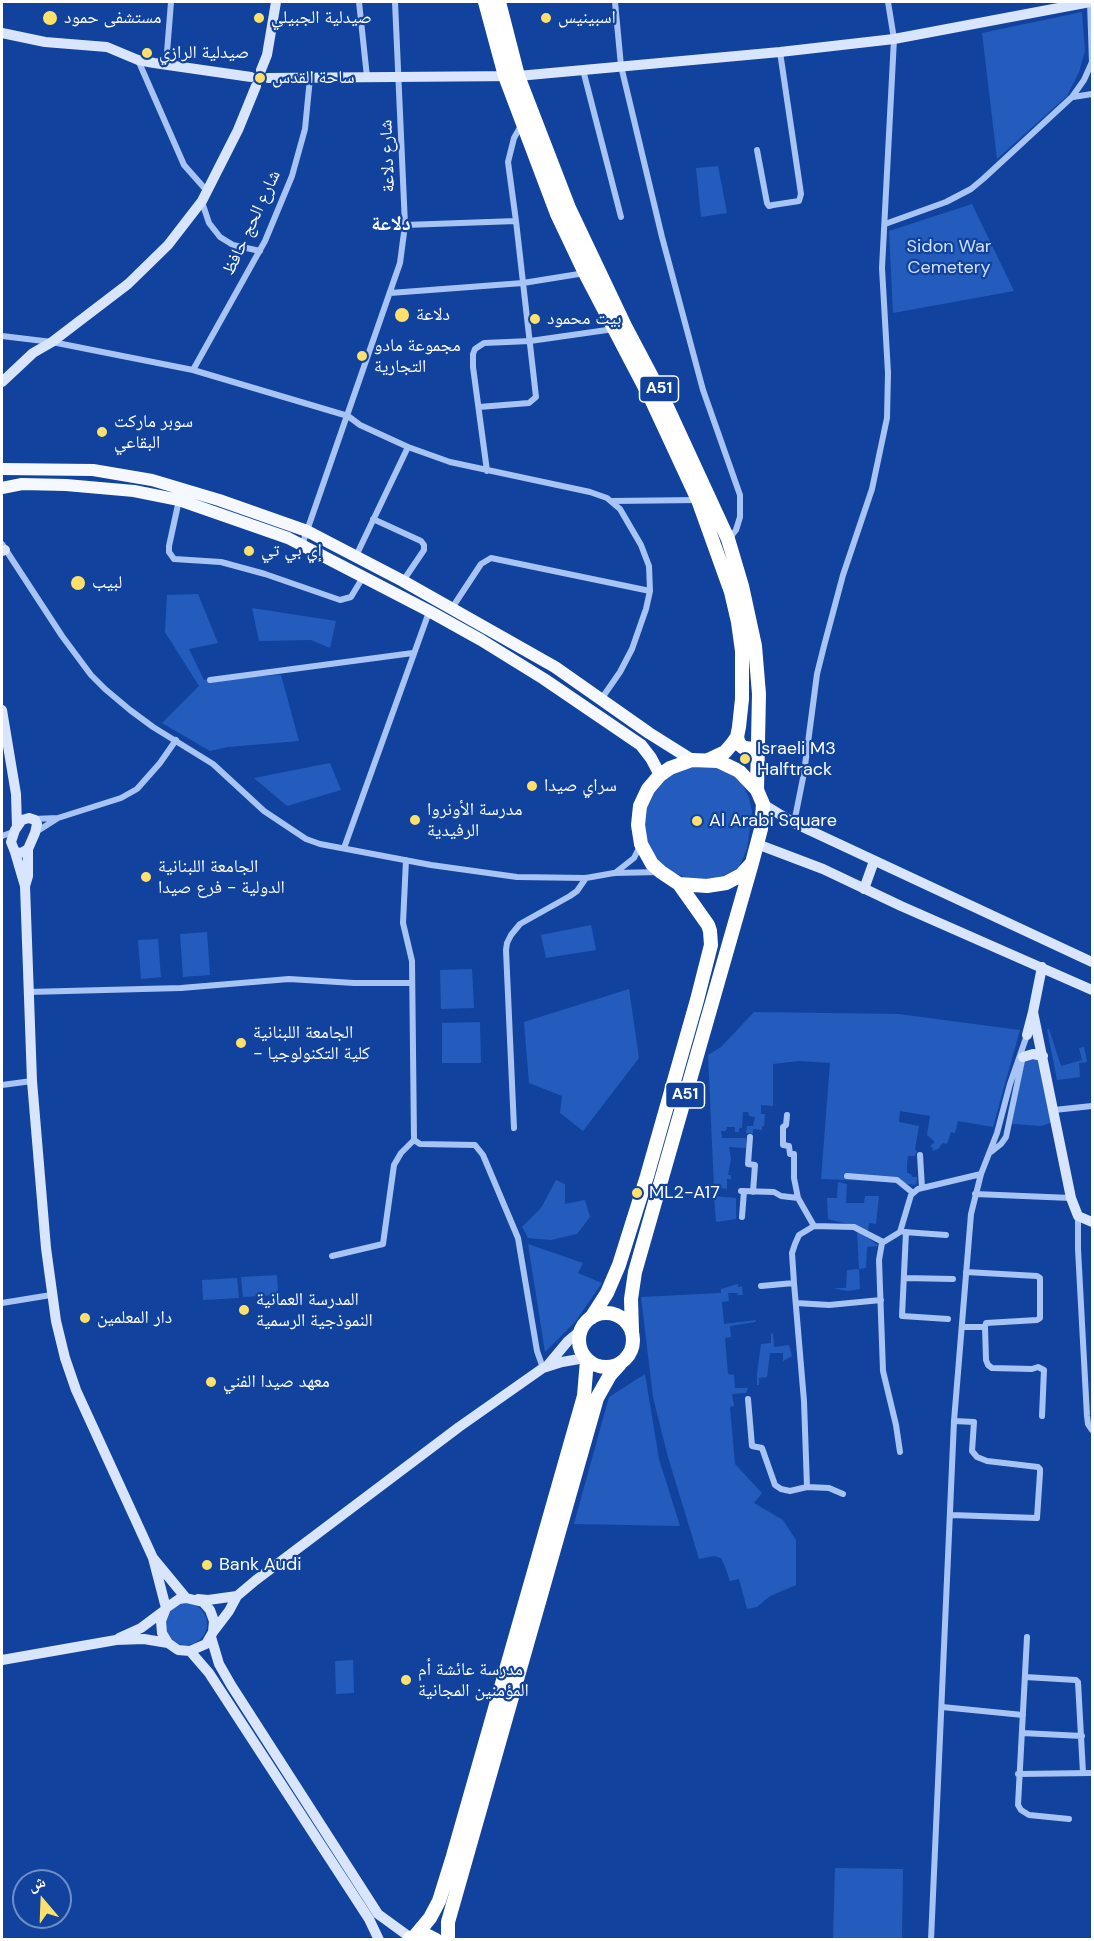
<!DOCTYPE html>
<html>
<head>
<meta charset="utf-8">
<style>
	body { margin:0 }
	#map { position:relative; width:1094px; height:1941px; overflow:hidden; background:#11439e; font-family:"DM Sans","Noto Naskh Arabic",sans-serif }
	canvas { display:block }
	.frame { position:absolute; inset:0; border:3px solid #fff; pointer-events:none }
	.north { position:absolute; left:12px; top:1869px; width:60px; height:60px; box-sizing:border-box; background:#11439e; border:2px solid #708ec5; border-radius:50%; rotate:341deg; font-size:16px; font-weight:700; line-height:24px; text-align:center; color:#fff }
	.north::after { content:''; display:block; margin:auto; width:21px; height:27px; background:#ffe06b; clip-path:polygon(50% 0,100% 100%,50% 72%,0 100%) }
</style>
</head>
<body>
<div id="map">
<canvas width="1094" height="1941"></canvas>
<div class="frame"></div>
<div class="north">ش</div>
</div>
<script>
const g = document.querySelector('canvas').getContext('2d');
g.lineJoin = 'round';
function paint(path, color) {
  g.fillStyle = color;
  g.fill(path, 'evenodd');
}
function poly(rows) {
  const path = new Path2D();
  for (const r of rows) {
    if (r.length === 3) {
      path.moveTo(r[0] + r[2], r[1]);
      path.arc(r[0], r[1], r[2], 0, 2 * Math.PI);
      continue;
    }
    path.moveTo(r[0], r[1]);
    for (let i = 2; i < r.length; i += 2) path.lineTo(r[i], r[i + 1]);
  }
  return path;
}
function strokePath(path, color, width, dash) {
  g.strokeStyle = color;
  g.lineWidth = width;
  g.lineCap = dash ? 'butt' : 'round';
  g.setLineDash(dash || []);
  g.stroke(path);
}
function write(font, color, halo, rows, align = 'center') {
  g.font = font + ' "DM Sans","Noto Naskh Arabic",sans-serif';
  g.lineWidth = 4.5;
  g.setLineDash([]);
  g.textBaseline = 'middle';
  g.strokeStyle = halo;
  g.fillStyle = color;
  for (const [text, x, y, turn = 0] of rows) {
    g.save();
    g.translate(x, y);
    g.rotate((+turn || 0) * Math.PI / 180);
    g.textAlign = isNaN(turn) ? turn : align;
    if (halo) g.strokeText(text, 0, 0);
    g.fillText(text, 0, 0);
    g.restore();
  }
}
paint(poly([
	[1082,12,1085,51,1079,72,1067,96,997,159,982,33],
	[718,166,727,213,701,217,696,168],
	[972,204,1014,291,893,313,889,231],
	[198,594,218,643,189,649,204,680,281,675,299,741,228,747,210,751,162,723,199,686,165,632,167,595],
	[252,608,336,621,330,648,311,640,259,641],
	[330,763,341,790,287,806,254,778],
	[703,764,723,768,740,779,749,798,752,812,747,849,739,867,723,876,705,880,687,878,670,871,656,859,647,843,643,825,646,807,653,790,666,777,683,767],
	[591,925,596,950,546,958,541,935],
	[207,932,210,975,183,977,180,934],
	[158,939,161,977,141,979,138,940],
	[472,969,474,1008,441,1009,440,970],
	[629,989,639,1058,583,1131,560,1113,562,1096,529,1083,524,1022],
	[754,1012,898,1014,1020,1030,993,1127,958,1121,955,1133,951,1132,947,1144,943,1143,938,1149,932,1151,933,1148,930,1146,935,1142,927,1135,930,1116,900,1111,899,1122,919,1126,915,1149,917,1151,915,1156,908,1156,907,1164,907,1173,911,1174,912,1177,917,1177,916,1185,892,1182,821,1179,830,1063,799,1061,773,1064,773,1106,761,1105,761,1114,765,1114,764,1126,762,1126,762,1130,753,1129,753,1134,746,1133,747,1126,753,1126,755,1117,749,1116,748,1112,743,1112,742,1128,739,1128,739,1132,735,1132,735,1127,727,1127,726,1131,721,1131,722,1138,746,1138,746,1148,729,1147,731,1159,728,1175,731,1175,731,1179,727,1179,727,1189,714,1187,708,1055,721,1047],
	[480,1022,481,1063,442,1063,442,1023],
	[1047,1029,1049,1029,1061,1066,1082,1060,1079,1048,1084,1047,1087,1062,1079,1063,1080,1077,1057,1080],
	[1038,1058,1052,1122,1042,1126,1012,1124,1025,1059],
	[556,1180,565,1184,565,1204,585,1200,590,1217,577,1234,551,1240,528,1238,522,1227,541,1208],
	[838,1182,847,1184,846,1203,864,1203,865,1196,879,1196,876,1224,869,1223,868,1232,848,1224,828,1219,827,1198,837,1198],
	[714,1196,736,1198,736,1219,716,1222],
	[857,1230,879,1246,867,1247,866,1268,859,1269,860,1289,848,1291,833,1288,846,1288,847,1270,859,1269],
	[528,1244,583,1263,578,1273,602,1283,575,1322,545,1352],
	[277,1275,278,1295,243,1297,241,1277],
	[237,1278,239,1298,203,1300,202,1280],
	[738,1284,738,1287,742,1286,743,1295,738,1295,737,1293,728,1293,729,1301,722,1302,724,1324,756,1320,755,1322,730,1326,731,1337,725,1338,728,1374,734,1375,735,1388,748,1388,746,1393,732,1394,734,1406,730,1407,735,1464,762,1493,754,1503,783,1520,796,1540,796,1585,770,1596,757,1607,747,1609,739,1579,730,1581,724,1564,721,1558,714,1556,699,1559,668,1457,653,1397,641,1297,721,1293,721,1289],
	[773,1333,774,1347,789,1345,792,1356,783,1361,783,1353,770,1353,767,1377,759,1378,759,1385,757,1385,757,1373,761,1344,771,1343,771,1334],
	[645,1374,659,1459,680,1526,574,1524,609,1397],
	[186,1624,21],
	[353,1660,354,1693,336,1694,335,1661],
	[835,1868,903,1869,902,1939,833,1939]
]), '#245cbd');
strokePath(poly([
	[359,2,367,77],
	[615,2,621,66,662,237,703,390,740,495,740,517,736,530,729,539],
	[1090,2,1092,63],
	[138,60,184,165,207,191],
	[166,65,171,2],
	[583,70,621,217],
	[1073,97,1092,94],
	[757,150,767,203,769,206,773,205,799,201,801,194,780,52],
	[202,202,209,223,220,237,233,245,260,251],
	[885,224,946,202,971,189,983,179,1072,97,1084,80,1092,62],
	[405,225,516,221],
	[390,293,523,283,585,273],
	[2,336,52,342,193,370,348,416,360,425,408,447,450,462,590,492,607,498,620,509,641,545,649,566,650,591,646,609,632,649,620,672,602,698],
	[193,370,265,241,292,176,305,129,310,78],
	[479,407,529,403,536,397,516,221,508,162,514,138,522,124],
	[487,471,473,367,473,354,475,349,484,343,530,341,614,329],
	[179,500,169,546,169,552,174,559,221,562,265,574,340,600,351,597,363,577],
	[612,501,698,500],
	[373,519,421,541,424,545,424,550,403,581],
	[2,544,62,636,91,675,105,689,130,710,153,727,213,764,264,811,306,839,320,844,431,865,517,877,586,878,614,873,660,872],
	[302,545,400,263,405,225,395,2],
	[356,556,408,447],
	[452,608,481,564,491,558,650,591],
	[210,680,413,653],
	[33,819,58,818],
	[794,823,804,773,817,674,824,646,843,575,872,489,887,418,888,373,882,268,894,39,888,2],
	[36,832,58,818,121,798,137,789,160,763,176,740],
	[2,836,13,832],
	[344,848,429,612],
	[406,860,403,923,412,961,414,1140,420,1144,475,1145,483,1155,518,1238,537,1351,543,1368],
	[615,873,634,858,640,846],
	[28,992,181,988,289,979,354,983,412,983],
	[2,1085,32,1081],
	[1054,1110,1092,1106],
	[787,1115,786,1125,783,1127,783,1145,789,1146,790,1154,794,1154,794,1178,798,1198,814,1226,854,1227,883,1242],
	[514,1128,506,950,507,943,511,935,520,924,570,896,577,891,586,878],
	[750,1137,748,1164,755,1165,753,1192],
	[991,1152,1001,1144,1006,1137,1023,1056],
	[920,1155,922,1188],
	[847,1176,897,1180,913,1193],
	[741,1191,774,1192,781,1196,798,1198],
	[975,1194,1071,1198],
	[1078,1216,1078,1249,1087,1416,1088,1424,1092,1430],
	[742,1217,744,1191],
	[904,1232,946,1235],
	[906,1232,902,1316,948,1319],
	[332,1256,383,1244,394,1165,401,1153,414,1140],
	[966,1272,1037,1276,1040,1278,1040,1318,1037,1320,986,1323,985,1327,986,1360,988,1365,992,1368,1032,1369,1038,1367,1044,1370,1042,1416],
	[904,1278,953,1279],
	[761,1286,794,1283,792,1253,795,1244,799,1235,814,1226],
	[2,1303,51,1295],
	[796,1303,829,1305,881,1300],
	[962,1327,985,1327],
	[748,1399,752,1446,762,1448,775,1485,781,1489,790,1491,807,1487,804,1401,794,1283],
	[900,1452,896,1425,883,1371,879,1260,882,1243,900,1232,911,1195,918,1189,981,1174],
	[807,1487,829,1488,843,1494],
	[951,1515,1037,1518,1040,1473,1040,1469,1038,1467,987,1461,977,1457,972,1451,974,1422,954,1421],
	[1027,1637,1018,1805,1021,1810,1029,1815,1069,1819],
	[1025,1677,1076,1680,1078,1682,1083,1773],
	[942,1707,1023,1715],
	[1022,1733,1082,1736],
	[1018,1774,1092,1773],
	[931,1940,954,1421,971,1214,981,1174,997,1133,1010,1084,1027,1035]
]), '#a7c4f5', 6);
strokePath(poly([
	[2,33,45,42,107,47,138,60,154,63,251,77],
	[261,70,267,55,276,2],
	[268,78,518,76,780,52,894,39,1090,2],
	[2,382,33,353,52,342,128,284,168,245,202,201,238,130,256,86],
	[2,551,5,550],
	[2,710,16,794,17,827],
	[763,804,794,823,1092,962],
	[29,818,35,820,37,824,35,833,28,849,21,853,15,852,11,842,15,830,22,820,29,818],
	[757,844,823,869,901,906,1092,990],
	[28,849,28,876,25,886,32,1081,46,1248,56,1321,65,1358,76,1390,153,1558,166,1608],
	[15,852,25,886],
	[864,889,874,861],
	[1042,967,1033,1012,1071,1198,1078,1216,1092,1222],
	[1027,1035,1033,1012],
	[1023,1057,1033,1054,1043,1056],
	[548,1365,568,1341,581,1330],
	[153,1558,186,1598],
	[198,1599,208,1600,237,1596],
	[213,1632,229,1611,237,1596,256,1580,459,1427,543,1368,562,1362,585,1358],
	[211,1637,219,1664,231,1685,378,1914,411,1938],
	[119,1638,141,1628,165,1610],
	[190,1651,206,1644,213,1632,214,1621,210,1610,203,1602,186,1598,179,1599,166,1608,161,1621,162,1633,168,1643,178,1650,190,1651,209,1673,369,1919,379,1940],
	[2,1660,116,1640,144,1639,168,1643]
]), '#d8e5fd', 10);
strokePath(poly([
	[2,469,93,470,152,480,219,500,307,531,403,581,555,667,649,733,692,760],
	[2,488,22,484,66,485,134,491,179,500,288,538,429,611,481,640,544,679,641,745,651,758,660,775]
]), '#f5f8ff', 12);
strokePath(poly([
	[485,2,505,76,557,214,585,273,652,401,698,500,731,592,738,622,742,651,742,699,739,727,737,737,732,744,725,752,708,760],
	[499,2,518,76,569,208,625,326,663,398,728,539,742,586,755,646,759,694,757,790],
	[737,737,739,744,744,748,754,749,758,745],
	[692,760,718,761,739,771,757,790,763,804,761,829,752,863,741,875,726,883,707,886,679,884,661,872,652,864,641,844,638,825,640,806,648,789,660,775,670,768,692,760],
	[606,1340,27],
	[591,1318,607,1293,619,1265,647,1176,697,1000,711,945,710,931,708,925,679,884],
	[632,1331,631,1299,635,1272,752,863],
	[415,1936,430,1918,439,1901,453,1856,584,1396,587,1360],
	[410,1938,424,1934,436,1940],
	[448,1940,448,1922,597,1398,610,1375,620,1364]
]), '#fff', 14);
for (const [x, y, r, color] of [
	[50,18,8,"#ffe06b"],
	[259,18,6,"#ffe06b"],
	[546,18,6,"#ffe06b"],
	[147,53,6,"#ffe06b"],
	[260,78,6,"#ffe06b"],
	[402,315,8,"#ffe06b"],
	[535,319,6,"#ffe06b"],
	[362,356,6,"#ffe06b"],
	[102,432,6,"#ffe06b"],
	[249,551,6,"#ffe06b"],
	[78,583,8,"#ffe06b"],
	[745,759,6,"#ffe06b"],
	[532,786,6,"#ffe06b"],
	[415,820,6,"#ffe06b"],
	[697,821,6,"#ffe06b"],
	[146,877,6,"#ffe06b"],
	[241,1043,6,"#ffe06b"],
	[637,1193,6,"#ffe06b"],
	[244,1310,6,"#ffe06b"],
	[85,1318,6,"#ffe06b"],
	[211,1382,6,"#ffe06b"],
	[207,1565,6,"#ffe06b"],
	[406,1680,6,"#ffe06b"]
]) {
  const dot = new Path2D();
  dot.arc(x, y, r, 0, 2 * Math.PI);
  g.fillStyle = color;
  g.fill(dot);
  strokePath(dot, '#11439e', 2);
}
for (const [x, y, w] of [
	[659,389,39],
	[685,1095,39]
]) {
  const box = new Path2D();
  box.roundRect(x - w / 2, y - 13, w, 26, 4.5);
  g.fillStyle = '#11439e';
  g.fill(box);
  strokePath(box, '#fff', 1.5);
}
write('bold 16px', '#fff', null, [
	["A51",659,389],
	["A51",685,1095]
]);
write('18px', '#fff', '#11439e', [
	["مستشفى حمود",64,18],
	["صيدلية الجبيلي",271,18],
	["اسبينيس",558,18],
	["صيدلية الرازي",159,53],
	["ساحة القدس",272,78],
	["دلاعة",416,315],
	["بيت محمود",547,319],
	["مجموعة مادو",374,346],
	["التجارية",374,367],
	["سوبر ماركت",114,422],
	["البقاعي",114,443],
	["إي بي تي",261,551],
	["لبيب",92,583],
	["Israeli M3",757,749],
	["Halftrack",757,770],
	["سراي صيدا",544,786],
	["مدرسة الأونروا",427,810],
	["الرفيدية",427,831],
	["Al Arabi Square",709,821],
	["الجامعة اللبنانية",158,867],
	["الدولية - فرع صيدا",158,888],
	["الجامعة اللبنانية",253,1033],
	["- كلية التكنولوجيا",253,1054],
	["ML2-A17",649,1193],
	["المدرسة العمانية",256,1300],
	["النموذجية الرسمية",256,1321],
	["دار المعلمين",97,1318],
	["معهد صيدا الفني",223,1382],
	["Bank Audi",219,1565],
	["مدرسة عائشة أم",418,1670],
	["المؤمنين المجانية",418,1691]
], 'left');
write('18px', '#fff', '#11439e', [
	["شارع دلاعة",388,156,-92],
	["شارع الحج حافظ",252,223,-65]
]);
write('18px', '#d0e1fe', '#11439e', [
	["Sidon War",949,247],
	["Cemetery",949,268]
]);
write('bold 20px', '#fff', '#11439e', [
	["دلاعة",391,225]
]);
</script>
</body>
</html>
